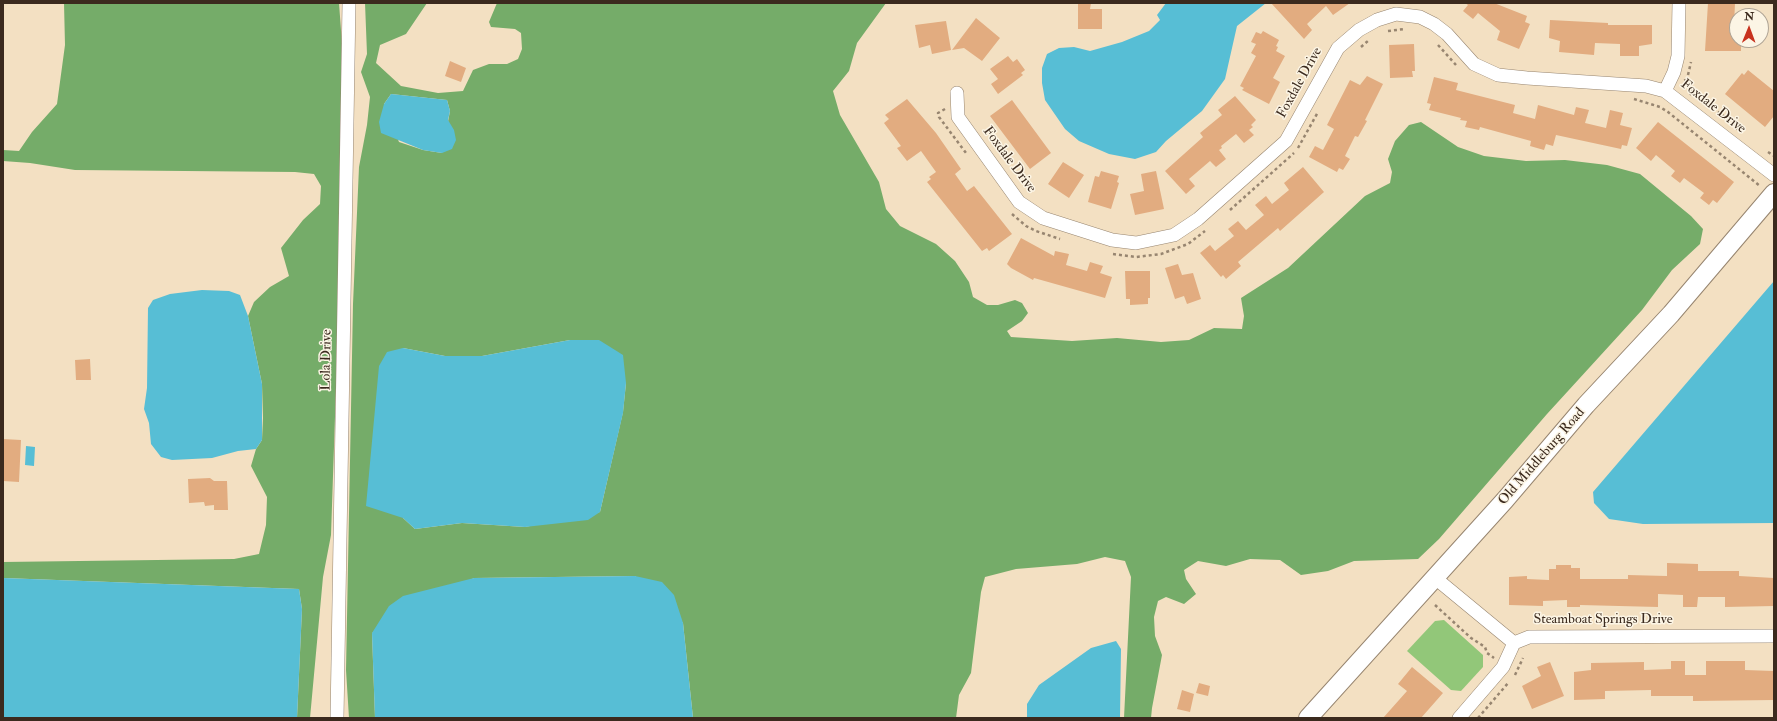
<!DOCTYPE html>
<html>
<head>
<meta charset="utf-8">
<style>
	body { margin:0 }
	#map { position:relative; width:1777px; height:721px; overflow:hidden; background:#f3e0c2; font-family:"IM FELL Double Pica",serif }
	canvas { display:block }
	.frame { position:absolute; inset:0; border:4px solid #3b2a1e; pointer-events:none }
	.north { position:absolute; left:1729px; top:8px; width:40px; height:40px; box-sizing:border-box; background:#fcf5e5; border:1px solid #afa495; border-radius:50%; rotate:1deg; font-size:11px; font-weight:700; line-height:16px; text-align:center; color:#3b2a1e }
	.north::after { content:''; display:block; margin:auto; width:14px; height:18px; background:#c8321e; clip-path:polygon(50% 0,100% 100%,50% 72%,0 100%) }
</style>
</head>
<body>
<div id="map">
<canvas width="1777" height="721"></canvas>
<div class="frame"></div>
<div class="north">N</div>
</div>
<script>
const g = document.querySelector('canvas').getContext('2d');
g.lineJoin = 'round';
function paint(path, color) {
  g.fillStyle = color;
  g.fill(path, 'evenodd');
}
function poly(rows) {
  const path = new Path2D();
  for (const r of rows) {
    path.moveTo(r[0], r[1]);
    for (let i = 2; i < r.length; i += 2) path.lineTo(r[i], r[i + 1]);
  }
  return path;
}
function strokePath(path, color, width, dash) {
  g.strokeStyle = color;
  g.lineWidth = width;
  g.lineCap = dash ? 'butt' : 'round';
  g.setLineDash(dash || []);
  g.stroke(path);
}
function write(font, color, halo, rows, align = 'center') {
  g.font = font + ' "IM FELL Double Pica",serif';
  g.lineWidth = 3;
  g.setLineDash([]);
  g.textBaseline = 'middle';
  g.strokeStyle = halo;
  g.fillStyle = color;
  for (const [text, x, y, turn = 0] of rows) {
    g.save();
    g.translate(x, y);
    g.rotate((+turn || 0) * Math.PI / 180);
    g.textAlign = isNaN(turn) ? turn : align;
    if (halo) g.strokeText(text, 0, 0);
    g.fillText(text, 0, 0);
    g.restore();
  }
}
paint(poly([
	[1444,620,1483,655,1483,667,1461,691,1451,690,1407,651,1435,621]
]), '#92c779');
paint(poly([
	[64,3,339,3,344,71,340,269,331,535,323,577,310,718,297,718,302,609,299,589,3,578,3,562,234,559,259,554,266,525,267,497,251,466,256,449,262,440,263,418,262,384,248,316,254,302,270,287,289,276,281,248,303,220,320,204,321,186,314,174,295,172,75,170,30,163,3,161,3,150,19,151,32,132,57,104,65,45],
	[365,3,427,3,406,34,380,45,376,63,401,86,438,93,463,91,473,70,489,64,507,64,518,59,522,49,521,33,515,29,491,27,489,22,497,3,886,3,857,43,849,71,833,91,840,115,879,182,886,209,900,226,936,244,955,261,969,282,973,297,987,305,998,305,1015,300,1022,303,1028,313,1022,321,1007,331,1011,337,1072,341,1117,338,1161,342,1189,340,1214,328,1242,329,1244,316,1241,298,1288,268,1365,196,1390,183,1392,172,1388,159,1395,141,1409,125,1421,122,1458,147,1484,156,1526,161,1565,160,1607,165,1640,174,1691,216,1703,229,1700,244,1672,270,1642,310,1547,414,1439,539,1418,559,1354,561,1328,571,1301,575,1280,560,1250,559,1226,566,1198,561,1184,570,1186,579,1196,594,1184,604,1166,597,1158,601,1154,617,1155,636,1162,655,1152,708,1151,718,1124,718,1131,577,1125,561,1105,557,1077,564,1016,569,985,577,981,592,971,673,959,695,956,718,693,718,683,623,635,576,474,578,372,633,375,718,349,718,346,670,353,304,359,167,367,125,370,97,361,72,367,54],
	[391,94,447,100,450,111,442,153,423,150,399,142,384,104],
	[570,340,626,383,623,412,600,512,525,527,462,523,415,529,403,518,403,348,445,356,482,356]
]), '#75ac69');
paint(poly([
	[1166,3,1266,3,1237,26,1225,79,1202,111,1166,141,1156,152,1135,159,1109,154,1079,141,1065,129,1045,100,1042,83,1042,68,1047,54,1059,48,1074,47,1090,51,1122,42,1149,31,1160,20,1157,15],
	[391,94,447,100,450,111,448,120,454,130,456,140,452,149,442,153,423,150,381,133,379,122,384,104],
	[1774,281,1774,523,1643,524,1609,519,1594,503,1593,492],
	[202,290,229,291,240,295,248,316,262,384,262,440,256,449,238,451,212,458,172,460,161,457,151,444,149,423,144,409,147,388,148,308,153,300,170,294],
	[570,340,599,340,623,355,626,383,623,413,600,512,588,520,525,527,462,523,415,529,403,518,366,506,379,366,387,352,403,348,445,356,482,356],
	[26,446,35,447,34,466,25,465],
	[635,576,662,582,674,595,683,623,693,718,375,718,372,633,389,606,403,596,474,578],
	[3,578,299,589,302,609,297,718,3,718],
	[1116,641,1121,649,1120,718,1027,718,1027,704,1039,685,1091,648]
]), '#57bed5');
paint(poly([
	[1078,3,1091,3,1090,9,1102,9,1102,29,1078,29],
	[1271,3,1350,3,1333,15,1326,6,1307,24,1312,30,1304,39],
	[1465,3,1494,3,1527,16,1525,22,1530,24,1519,49,1497,40,1500,31,1478,13,1473,19,1463,11,1468,5],
	[1708,3,1735,3,1734,26,1737,26,1737,40,1741,40,1741,51,1705,51],
	[976,18,1000,38,982,61,964,48,952,50],
	[1550,20,1608,23,1608,25,1652,25,1652,44,1639,46,1639,56,1620,56,1620,44,1595,43,1594,55,1559,52,1560,41,1549,38],
	[946,21,951,50,932,54,930,45,919,48,915,25],
	[1263,31,1279,40,1276,46,1278,47,1276,51,1285,56,1273,78,1280,82,1269,104,1242,90,1244,88,1240,86,1256,56,1251,53,1256,44,1251,42,1256,32,1261,34],
	[1414,44,1415,71,1412,71,1413,77,1390,78,1389,45],
	[1008,56,1013,62,1017,59,1025,70,1021,73,1023,75,998,94,991,84,998,79,990,69],
	[450,61,466,68,461,82,445,76],
	[1748,70,1774,91,1774,116,1765,127,1725,94,1742,73,1744,75],
	[1367,76,1383,84,1365,120,1367,121,1358,137,1355,136,1345,156,1350,159,1343,170,1339,168,1337,172,1309,157,1315,146,1323,150,1334,129,1327,125,1350,80,1360,85],
	[1434,77,1458,83,1456,90,1515,105,1513,113,1535,119,1538,105,1574,115,1576,107,1589,110,1585,123,1606,128,1610,110,1623,113,1620,125,1632,128,1627,146,1622,145,1621,149,1556,135,1553,146,1546,144,1544,150,1530,146,1531,141,1480,127,1479,130,1465,127,1467,121,1460,120,1461,118,1429,110,1431,104,1427,103],
	[1235,96,1256,120,1251,125,1253,127,1249,130,1254,135,1244,143,1236,134,1221,146,1222,148,1219,150,1226,159,1216,167,1210,161,1189,179,1195,186,1186,194,1165,171,1203,137,1200,133,1222,115,1218,110],
	[907,99,936,133,961,169,955,174,967,191,974,186,1012,234,989,251,987,248,982,251,927,182,931,179,929,177,936,172,921,151,907,161,897,148,901,146,884,123,889,119,885,115],
	[1012,100,1051,153,1030,169,990,116],
	[1658,122,1734,182,1717,203,1713,200,1709,205,1700,198,1704,193,1684,178,1680,183,1671,176,1675,171,1656,155,1651,161,1636,148],
	[1063,162,1084,175,1069,198,1048,184],
	[1303,167,1324,192,1280,231,1278,228,1238,262,1241,266,1226,279,1223,275,1221,277,1200,253,1210,245,1215,251,1234,236,1228,229,1238,221,1246,230,1264,215,1255,205,1266,196,1272,204,1289,190,1284,183],
	[1101,171,1119,176,1117,182,1119,183,1111,209,1088,202,1095,176,1099,177],
	[1156,171,1164,209,1135,215,1130,194,1144,191,1141,174],
	[1021,238,1054,256,1055,251,1069,254,1066,265,1087,271,1090,262,1103,266,1100,273,1112,277,1105,298,1034,278,1033,280,1011,268,1007,264],
	[1178,264,1182,275,1193,273,1201,299,1187,304,1184,296,1175,299,1165,268],
	[1125,271,1150,271,1150,298,1148,298,1148,304,1130,305,1130,299,1126,299],
	[90,359,91,380,76,380,75,360],
	[3,439,21,440,19,482,3,481],
	[210,478,214,481,227,481,228,510,214,510,214,505,205,506,204,502,189,503,188,479],
	[1667,563,1698,564,1698,571,1739,571,1739,576,1774,578,1774,606,1725,607,1725,597,1698,597,1697,607,1683,607,1683,595,1658,594,1658,607,1580,605,1580,607,1567,607,1567,600,1543,601,1543,606,1509,605,1509,577,1527,576,1527,579,1549,580,1549,569,1556,569,1556,565,1571,565,1571,568,1580,568,1580,579,1628,579,1628,575,1667,576],
	[1671,661,1685,661,1685,675,1706,675,1706,661,1745,661,1745,670,1774,671,1774,700,1693,701,1693,696,1651,696,1651,690,1605,691,1605,699,1574,700,1574,672,1591,670,1591,663,1644,662,1644,670,1671,669],
	[1550,662,1564,696,1532,709,1522,686,1541,676,1537,667],
	[1412,667,1443,693,1421,718,1383,718,1407,691,1398,684],
	[1199,683,1210,686,1208,696,1196,693],
	[1182,690,1194,694,1190,712,1177,709]
]), '#e2ac80');
const minor = poly([
	[1665,91,1674,72,1678,56,1679,3],
	[957,93,958,117,1019,202,1043,218,1112,240,1136,243,1174,235,1198,219,1286,141,1338,48,1359,30,1377,20,1396,14,1420,17,1434,24,1447,34,1474,64,1498,75,1527,78,1646,86,1665,91,1774,175],
	[1434,577,1514,643],
	[1514,643,1529,637,1774,636],
	[337,718,349,3],
	[1459,718,1503,667,1514,643]
]);
const secondary = poly([
	[1308,718,1505,500,1586,405,1671,314,1774,193]
]);
strokePath(minor, '#978570', 14);
strokePath(secondary, '#978570', 20);
strokePath(poly([
	[1388,31,1405,29],
	[1438,45,1456,65],
	[1361,47,1369,40],
	[1688,75,1691,62],
	[1685,79,1686,84,1692,92],
	[1690,95,1692,92,1734,124,1738,130],
	[1634,99,1660,107,1668,112,1760,186],
	[945,109,938,113,939,117,966,153],
	[1298,148,1318,112],
	[1768,152,1774,156],
	[1230,210,1294,153],
	[1012,214,1026,226,1036,231,1060,239],
	[1113,254,1136,257,1161,254,1188,244,1205,231],
	[1435,605,1471,638,1485,647,1487,653,1494,658],
	[1515,675,1523,658],
	[1478,718,1509,682]
]), '#978570', 2.5, [3, 3]);
strokePath(minor, '#fff', 13);
strokePath(secondary, '#fff', 18);
write('14px', '#3b2a1e', '#fcf5e5', [
	["Foxdale Drive",1300,83,-61],
	["Foxdale Drive",1713,107,38],
	["Foxdale Drive",1009,160,53],
	["Lola Drive",327,360,-89],
	["Old Middleburg Road",1542,457,-49],
	["Steamboat Springs Drive",1603,620]
]);
</script>
</body>
</html>
